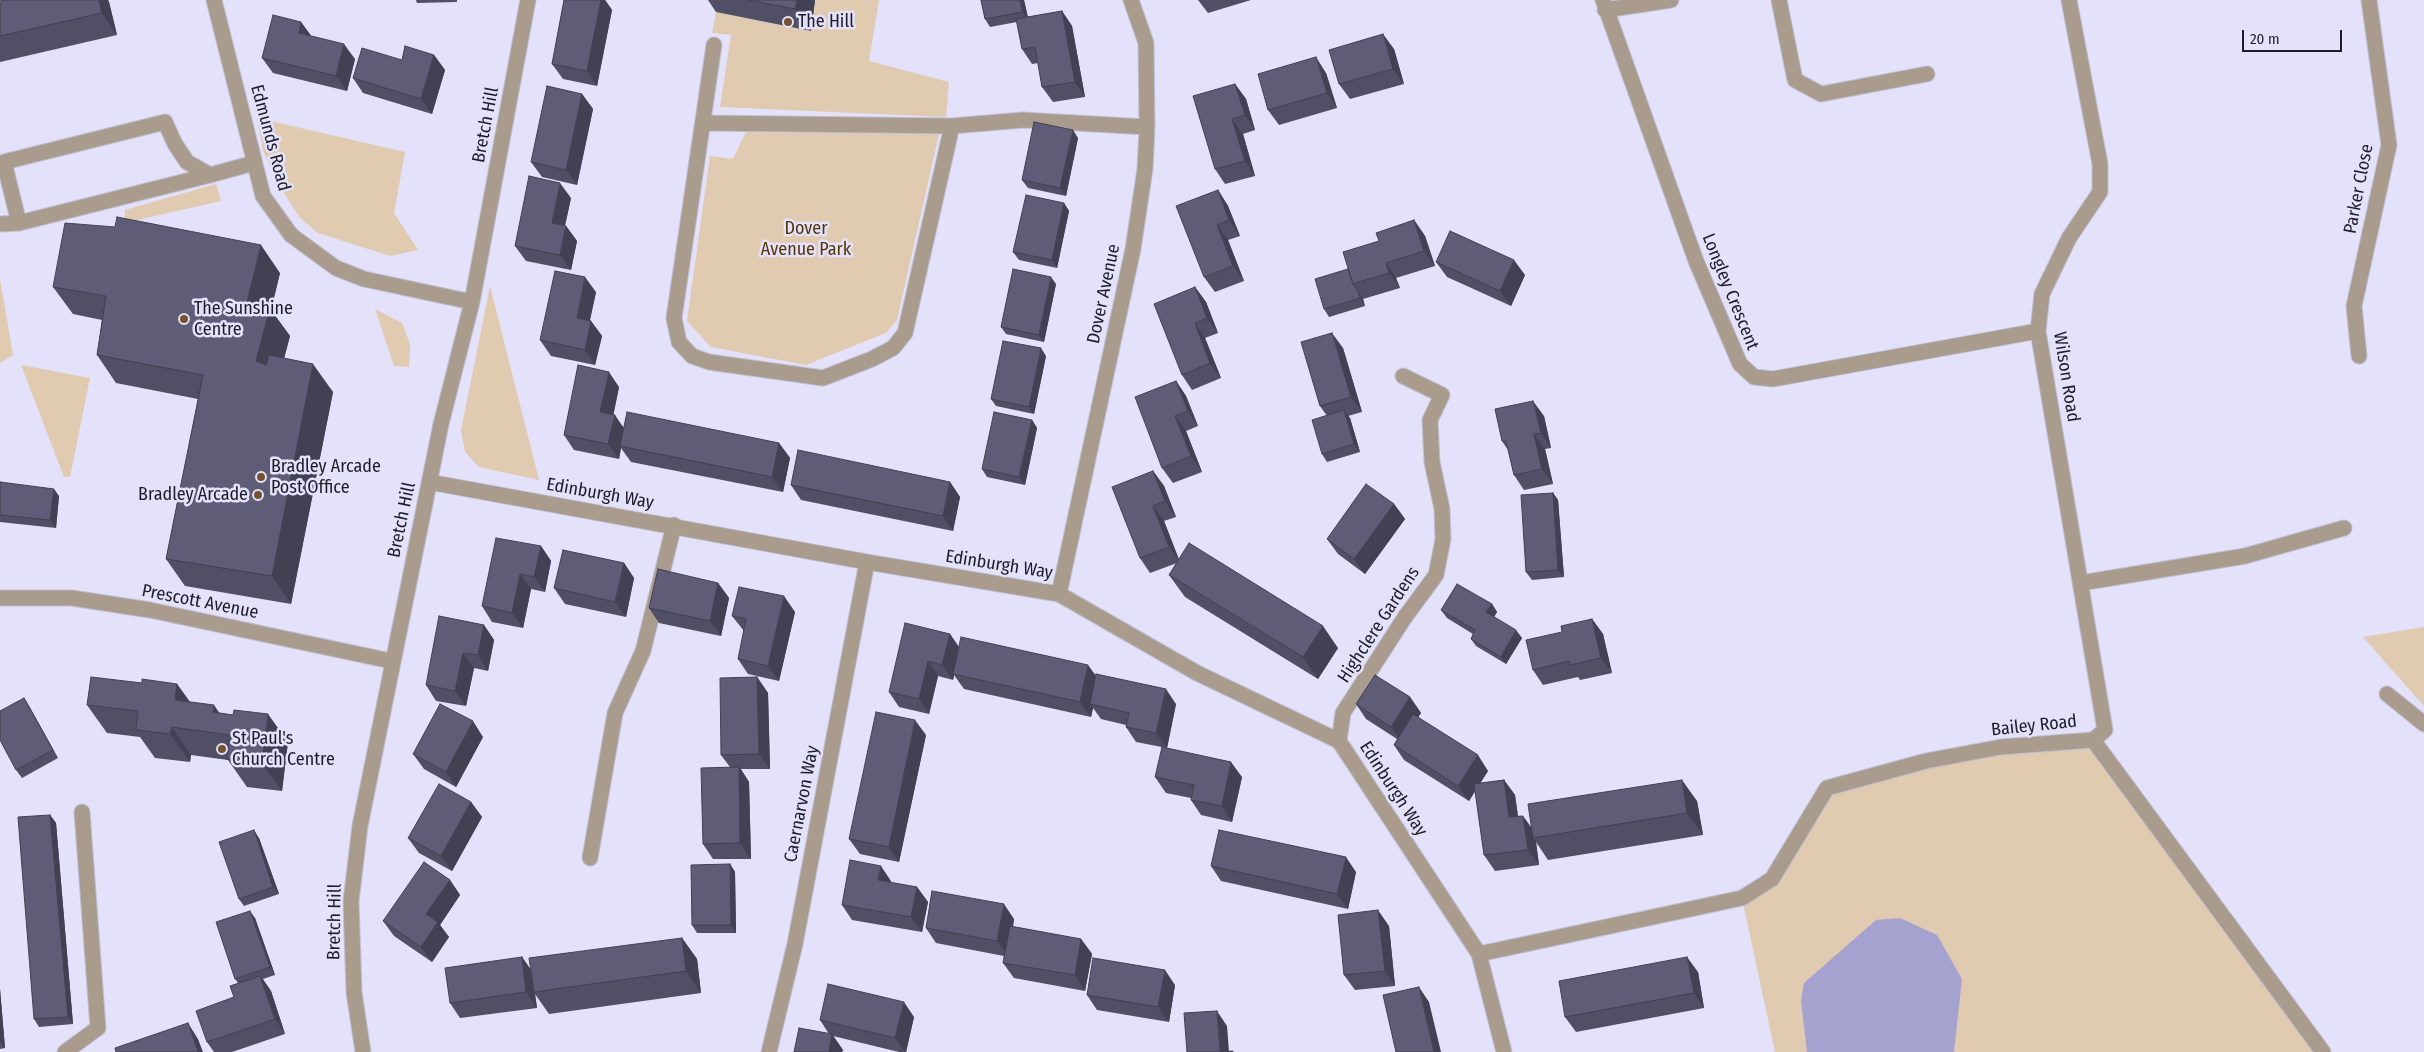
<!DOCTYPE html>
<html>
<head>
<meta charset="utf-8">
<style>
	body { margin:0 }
	#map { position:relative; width:2424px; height:1052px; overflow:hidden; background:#e3e2fa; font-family:"Fira Sans Condensed",sans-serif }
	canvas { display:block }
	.scale { position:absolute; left:2242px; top:30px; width:100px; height:22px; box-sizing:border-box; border:2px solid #1d1c27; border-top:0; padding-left:6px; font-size:15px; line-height:18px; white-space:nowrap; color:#1d1c27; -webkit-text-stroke:4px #e3e2fa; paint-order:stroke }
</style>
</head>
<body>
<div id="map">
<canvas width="2424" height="1052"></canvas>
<div class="scale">20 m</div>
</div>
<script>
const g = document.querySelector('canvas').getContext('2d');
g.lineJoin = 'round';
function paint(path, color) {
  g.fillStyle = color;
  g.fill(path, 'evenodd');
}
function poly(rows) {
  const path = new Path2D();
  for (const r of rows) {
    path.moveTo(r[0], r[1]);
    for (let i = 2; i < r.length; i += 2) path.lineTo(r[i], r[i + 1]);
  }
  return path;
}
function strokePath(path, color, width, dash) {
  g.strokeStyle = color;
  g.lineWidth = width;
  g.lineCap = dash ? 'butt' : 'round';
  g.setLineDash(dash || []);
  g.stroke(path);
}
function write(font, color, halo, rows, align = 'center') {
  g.font = font + ' "Fira Sans Condensed",sans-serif';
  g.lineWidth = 5;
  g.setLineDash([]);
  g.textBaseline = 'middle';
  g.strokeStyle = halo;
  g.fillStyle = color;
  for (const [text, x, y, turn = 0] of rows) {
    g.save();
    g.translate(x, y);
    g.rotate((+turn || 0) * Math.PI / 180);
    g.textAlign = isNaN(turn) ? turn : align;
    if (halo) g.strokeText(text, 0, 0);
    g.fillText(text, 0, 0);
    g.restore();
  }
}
paint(poly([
	[815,0,879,0,869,61,949,82,946,117,720,107,731,35,712,33,716,12,810,31],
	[257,118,405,152,394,213,418,250,390,256,318,233,300,218,277,182,263,150],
	[746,132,939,134,897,320,886,333,806,365,711,347,687,321,710,156,733,159],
	[216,184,221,201,124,223,125,210],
	[0,279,13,355,0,363],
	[490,286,539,480,479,467,465,452,461,430],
	[375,309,402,323,410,344,409,367,394,366],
	[21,365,90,378,70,477,64,477],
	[2424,627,2424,706,2363,637],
	[2093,740,2323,1052,1775,1052,1742,898,1772,879,1827,788,1926,761]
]), '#e0cab0');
paint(poly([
	[1900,918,1937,935,1962,979,1954,1052,1807,1052,1801,1001,1804,983,1876,920]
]), '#a5a2cf');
const minor = poly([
	[214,0,263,196,291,235,336,268,364,279,472,302],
	[1603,0,1696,261,1740,364,1754,377,1773,379,2038,331],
	[1779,0,1795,80,1821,94,1927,74],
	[2069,0,2100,164,2100,192,2069,238,2042,294,2038,331,2105,730,2093,740],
	[1605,10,1671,0],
	[714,45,674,318,679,342,692,356,709,362,823,378,872,359,893,348,905,333,952,126],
	[703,123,952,126,1023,120,1147,127],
	[210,175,187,162,175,144,165,122,4,162,19,223,210,175,254,163],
	[0,224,19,223],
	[2359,356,2354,306,2389,145,2369,0],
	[429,482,867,562,1059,594,1197,673,1339,741,1479,954,1504,1052],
	[2081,583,2245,556,2344,528],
	[1059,594,1133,249,1145,169,1147,127,1146,43,1131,0],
	[0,598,72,598,150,610,391,661],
	[2387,694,2424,724],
	[1339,741,1343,713,1405,617,1436,575,1443,539,1442,509,1432,462,1430,420,1442,395,1403,376],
	[590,858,615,713,643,651,674,525],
	[1479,954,1742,898,1772,879,1827,788,1926,761,2001,747,2093,740,2323,1052],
	[65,1052,98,1028,82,812],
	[363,1052,354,992,351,901,360,826,441,424,472,302,528,0],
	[769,1052,795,944,867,562]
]);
strokePath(minor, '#bfbed4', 17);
strokePath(minor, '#aa9c8c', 15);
paint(poly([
	[4,0,108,0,109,2,117,35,0,62,0,1],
	[416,0,457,0,457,2,417,3],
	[564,0,605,0,612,10,597,86,563,79,552,64],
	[708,0,815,0,811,31,716,12],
	[981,0,1024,0,1028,17,1062,11,1072,26,1085,97,1053,102,1042,87,1038,63,1032,64,1022,49,1017,22,990,27,985,19],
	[1198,0,1251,0,1208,13],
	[301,22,311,36,355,59,347,91,273,73,262,58],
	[1394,49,1404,84,1350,99,1339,84],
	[434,55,445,70,432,114,363,93,353,78,402,60],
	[1326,73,1337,108,1279,125,1268,110],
	[1235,84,1246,99,1255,130,1243,134,1255,176,1225,184,1215,169],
	[582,94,593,109,577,185,542,177,531,162],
	[1078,138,1066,196,1028,188,1022,180],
	[1218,190,1228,206,1240,236,1228,240,1244,281,1215,292,1204,277],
	[571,198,565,226,566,226,577,241,571,270,526,261,515,246],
	[1064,203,1069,211,1057,268,1019,260,1013,252],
	[1414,220,1425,236,1435,266,1396,278,1400,288,1363,299,1365,306,1329,317,1324,309,1348,269,1379,241],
	[1436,262,1525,275,1511,306,1447,277],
	[280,273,271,310,290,336,284,358,333,392,291,604,185,586,166,559,198,399,116,383,97,355,102,320,73,314,53,287],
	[1056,284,1044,342,1006,334,1001,327],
	[1195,287,1206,302,1218,333,1205,338,1221,378,1192,390,1182,375],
	[596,292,590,320,591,321,602,336,595,365,551,356,540,340],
	[1343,348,1362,412,1348,416,1350,418,1360,452,1327,462,1322,454,1327,416,1320,406],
	[1046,356,1034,414,996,406,991,399],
	[1176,381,1186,396,1198,426,1186,431,1202,472,1173,483,1162,468],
	[619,387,613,415,624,428,779,443,790,458,783,492,631,462,621,448,619,459,574,450,564,435],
	[1544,416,1551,448,1545,449,1553,484,1524,490,1514,475,1508,450,1502,441],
	[1032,420,1037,428,1025,485,987,477,982,469],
	[1153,471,1164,486,1176,517,1164,521,1179,560,1338,648,1318,679,1185,597,1169,575,1177,563,1150,573,1140,558],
	[0,482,59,496,56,528,0,522],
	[950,482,960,497,953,531,801,500,791,485],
	[1553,493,1558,500,1564,577,1532,580,1526,572],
	[1394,504,1405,519,1365,574,1338,554,1327,539],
	[541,546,551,561,545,592,531,589,523,628,492,622,482,606],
	[624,563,634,578,626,617,565,604,554,588],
	[718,583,729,598,721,636,659,623,649,608],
	[1492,604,1497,612,1494,617,1522,638,1506,664,1476,646,1471,639,1473,634,1447,618,1441,610],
	[795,612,779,681,748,674,738,659,744,631,732,616],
	[1592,619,1603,634,1612,673,1580,680,1578,677,1543,685,1533,670,1562,632],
	[484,625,494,640,488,671,474,668,466,706,436,701,426,685],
	[950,634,959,647,1096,676,1176,704,1167,748,1136,742,1126,727,1126,725,1101,719,1093,708,1091,717,964,689,954,675,953,680,938,676,929,714,899,707,889,692],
	[757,677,768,693,770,769,741,769,749,782,751,859,713,859,703,844,730,767,721,755],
	[142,683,177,684,190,702,220,713,288,742,282,791,247,787,228,760,191,755,190,762,155,758,140,737,107,733,87,705],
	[1410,697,1421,713,1418,717,1488,771,1480,783,1504,780,1515,795,1518,816,1531,827,1697,801,1703,835,1548,860,1536,842,1539,865,1495,871,1484,855,1475,791,1469,801,1404,760,1394,745,1397,739,1366,719,1356,704],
	[24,698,29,706,58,758,22,778,16,770],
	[926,735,899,862,860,854,849,839],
	[483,737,456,787,424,769,413,754],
	[1155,777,1242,777,1232,822,1201,815,1191,800,1191,798,1166,793],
	[471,802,482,817,452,871,419,853,408,838],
	[50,815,56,823,73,1024,39,1027,34,1019],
	[259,838,279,894,244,906,239,899],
	[730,864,735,872,736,933,697,933,692,925],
	[1211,866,1356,872,1348,909,1221,881],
	[450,880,460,895,440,925,449,937,432,962,394,936,383,921],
	[891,881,891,883,917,887,928,902,922,932,852,920,842,905],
	[255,918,275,975,263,979,271,991,285,1034,232,1052,214,1052,207,1042,234,997,238,983,235,979],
	[1014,919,1013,927,1081,939,1092,954,1085,991,1014,978,1003,963,1004,956,936,943,926,928],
	[1389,926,1395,986,1355,990,1344,975],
	[682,938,697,959,701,993,549,1014,535,994,537,1008,460,1018,450,1003,522,957,531,970],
	[1698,972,1704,1008,1576,1032,1565,1017],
	[1175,985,1169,1022,1097,1010,1087,995],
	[0,989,5,1048,0,1049],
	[914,1017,906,1052,899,1052,833,1036,843,1050,842,1052,794,1052,829,1034,820,1020]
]), '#514f65');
paint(poly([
	[99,0,108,0,109,2,117,35,102,13],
	[601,0,605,0,612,10,597,86,587,71],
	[797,0,815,0,811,31,795,9],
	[1020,0,1024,0,1028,19,1023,12],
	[1062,11,1072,26,1085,97,1075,82],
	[301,22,312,37,299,33],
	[1383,34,1394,49,1404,84,1393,69],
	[344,44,355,59,347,91,336,76],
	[434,55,445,70,432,114,421,99],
	[1316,57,1326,73,1337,108,1327,93],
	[1235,84,1246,99,1255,130,1245,115],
	[582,94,593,109,577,185,566,170],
	[1232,119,1243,134,1255,176,1245,161],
	[1073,130,1078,138,1066,196,1060,188],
	[560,183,571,198,562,238,552,223],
	[1218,190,1228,206,1240,236,1229,220],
	[1064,203,1069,211,1057,268,1052,260],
	[1414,220,1425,236,1435,266,1424,251],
	[1217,225,1228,240,1244,281,1233,266],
	[566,226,577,241,571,270,560,255],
	[261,245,280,273,271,310,290,336,276,389,256,361,247,302],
	[1514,260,1525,275,1511,306,1500,291],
	[1386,263,1396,278,1400,288,1389,273],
	[585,277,596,292,587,333,577,318],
	[1051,277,1056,284,1044,342,1039,335],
	[1195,287,1206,302,1218,333,1207,318],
	[1358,291,1363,299,1365,306,1360,298],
	[591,321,602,336,595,365,585,350],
	[1195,323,1205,338,1221,378,1210,363],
	[1332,333,1343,348,1362,412,1351,397],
	[1041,348,1046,356,1034,414,1029,407],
	[313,364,333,392,291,604,272,576],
	[609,372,619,387,611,427,600,412],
	[1176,381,1186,396,1198,426,1188,411],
	[1533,401,1544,416,1551,448,1541,433],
	[1344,410,1350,418,1360,452,1354,444],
	[615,415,625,430,620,446,621,448,619,459,608,444],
	[1175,416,1186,431,1202,472,1191,456],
	[1032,420,1037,428,1025,485,1019,477],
	[1534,434,1545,449,1553,484,1542,469],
	[779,443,790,458,783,492,772,477],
	[1153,471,1164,486,1176,517,1165,501],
	[950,482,960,497,953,531,943,516],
	[54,489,59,496,56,528,50,520],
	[1553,493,1558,500,1564,577,1558,570],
	[1394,504,1405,519,1365,574,1354,559],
	[1153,506,1164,521,1180,562,1169,547],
	[541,546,551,561,545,592,534,577],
	[624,563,634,578,626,617,615,602],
	[520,574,531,589,523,628,512,613],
	[718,583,729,598,721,636,710,621],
	[784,596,795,612,779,681,768,666],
	[1492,604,1497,612,1492,620,1486,612],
	[1592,619,1603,634,1612,673,1601,658],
	[484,625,494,640,488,671,478,655],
	[1323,626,1338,648,1318,679,1303,657],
	[1516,630,1522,638,1506,664,1501,657],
	[950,634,960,649,953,680,942,665],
	[463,653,474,668,466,706,455,691],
	[928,661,938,676,929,714,919,699],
	[1088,665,1099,680,1090,704,1093,708,1091,717,1080,702],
	[757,677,768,693,770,769,759,754],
	[177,684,197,712,175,700],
	[1166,689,1176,704,1167,748,1156,733],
	[1410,697,1421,713,1402,742,1391,727],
	[24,698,29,706,58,758,53,750],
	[214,705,233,733,213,712],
	[268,714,288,742,282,791,262,763],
	[915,720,926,735,899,862,889,847],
	[473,721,483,737,456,787,446,772],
	[172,727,191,755,190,762,170,734],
	[1478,755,1488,771,1469,801,1458,786],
	[1231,762,1242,777,1232,822,1222,806],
	[739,767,749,782,751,859,740,843],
	[1504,780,1515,795,1520,832,1509,817],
	[1682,780,1697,801,1703,835,1687,813],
	[471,802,482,817,452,871,441,856],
	[50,815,56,823,73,1024,68,1017],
	[1523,816,1534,831,1533,838,1536,842,1539,865,1528,850],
	[254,830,259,838,279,894,273,887],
	[1346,857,1356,872,1348,909,1337,894],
	[730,864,735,872,736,933,731,925],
	[881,866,891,881,889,896,878,880],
	[450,880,460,895,440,925,449,937,432,962,421,947,426,914],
	[917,887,928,902,922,932,911,917],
	[1004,904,1014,919,1008,956,997,941],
	[1378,910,1389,926,1395,986,1385,971],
	[250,911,255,918,275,975,270,967],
	[682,938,697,959,701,993,686,971],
	[1081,939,1092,954,1085,991,1075,975],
	[522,957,533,973,534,992,535,994,537,1008,526,992],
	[1687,957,1698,972,1704,1008,1694,993],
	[1165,970,1175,985,1169,1022,1158,1007],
	[260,976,271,991,285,1034,275,1019],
	[1419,987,1429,1002,1441,1052,1434,1052],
	[0,989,5,1048,0,1041],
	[904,1002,914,1017,906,1052,905,1052,895,1038],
	[1217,1011,1227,1026,1229,1052,1220,1052],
	[188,1023,198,1039,203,1052,198,1052],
	[832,1034,843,1050,842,1052,829,1052]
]), '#424053');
const building = poly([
	[4,0,99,0,102,13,0,36,0,1,4,0],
	[564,0,601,0,587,71,552,64,564,0],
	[749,0,797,0,795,9,749,0],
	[981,0,1020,0,1023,12,985,19,981,0],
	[1062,11,1075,82,1042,87,1035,47,1022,49,1016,19,1062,11],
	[273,15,301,22,299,33,344,44,336,76,262,58,273,15],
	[1383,34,1393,69,1339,84,1329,50,1383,34],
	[405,46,434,55,421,99,353,78,362,48,402,60,405,46],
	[1316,57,1327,93,1268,110,1258,74,1316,57],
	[1235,84,1245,115,1232,119,1245,161,1215,169,1193,96,1235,84],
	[547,86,582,94,566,170,531,162,547,86],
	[1034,122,1073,130,1060,188,1022,180,1034,122],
	[529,176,560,183,552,223,566,226,560,255,515,246,529,176],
	[1218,190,1229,220,1217,225,1233,266,1204,277,1176,206,1218,190],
	[1026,195,1064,203,1052,260,1013,252,1026,195],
	[117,217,261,245,247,302,270,308,256,361,266,365,269,355,313,364,272,576,166,559,203,375,97,355,106,296,53,287,65,223,115,227,117,217],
	[1414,220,1424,251,1386,263,1389,273,1353,284,1343,252,1379,241,1376,233,1414,220],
	[1450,231,1514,260,1500,291,1436,262,1450,231],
	[1013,269,1051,277,1039,335,1001,327,1013,269],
	[1348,269,1353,284,1358,291,1360,298,1324,309,1315,279,1348,269],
	[555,271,585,277,577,318,591,321,585,350,540,340,555,271],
	[1195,287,1207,318,1195,323,1210,363,1182,375,1154,304,1195,287],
	[1332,333,1351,397,1320,406,1301,342,1332,333],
	[1003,341,1041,348,1029,407,991,399,1003,341],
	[578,365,609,372,600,412,615,415,608,444,564,435,578,365],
	[1176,381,1188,411,1175,416,1191,456,1162,468,1135,397,1176,381],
	[1533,401,1541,433,1534,434,1542,469,1514,475,1506,441,1502,441,1495,409,1533,401],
	[1344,410,1354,444,1322,454,1312,420,1344,410],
	[627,412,779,443,772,477,620,446,627,412],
	[994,412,1032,420,1019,477,982,469,994,412],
	[798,450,950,482,943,516,791,485,798,450],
	[1153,471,1165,501,1153,506,1169,547,1140,558,1112,487,1153,471],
	[0,482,54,489,50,520,0,515,0,482],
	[1366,484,1394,504,1354,559,1327,539,1366,484],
	[1553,493,1558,570,1526,572,1521,495,1553,493],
	[496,538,541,546,534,577,520,574,512,613,482,606,496,538],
	[1189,543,1323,626,1303,657,1169,575,1189,543],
	[563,550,624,563,615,602,554,588,563,550],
	[658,569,718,583,710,621,649,608,658,569],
	[1457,584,1492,604,1486,612,1516,630,1501,657,1471,639,1475,630,1441,610,1457,584],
	[739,587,784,596,768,666,738,659,746,619,732,616,739,587],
	[439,616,484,625,478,655,463,653,455,691,426,685,439,616],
	[1592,619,1601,658,1570,665,1569,661,1533,670,1526,640,1562,632,1561,626,1592,619],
	[905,623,950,634,942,665,928,661,919,699,889,692,905,623],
	[961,637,1088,665,1080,702,953,674,961,637],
	[1096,674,1166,689,1156,733,1126,727,1129,713,1090,704,1096,674],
	[1375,675,1410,697,1391,727,1356,704,1375,675],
	[91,677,142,683,142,679,177,684,175,700,214,705,213,712,233,715,234,710,268,714,262,763,227,759,230,735,172,727,170,734,136,730,138,711,87,705,91,677],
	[757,677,759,754,721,755,720,678,757,677],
	[24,698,53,750,16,770,0,740,0,711,24,698],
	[440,704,473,721,446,772,413,754,440,704],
	[876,712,915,720,889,847,849,839,876,712],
	[1413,714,1478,755,1458,786,1394,745,1413,714],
	[1162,747,1231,762,1222,806,1191,800,1194,785,1155,777,1162,747],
	[739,767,740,843,703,844,701,768,739,767],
	[1504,780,1509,817,1523,816,1528,850,1484,855,1474,784,1504,780],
	[1682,780,1687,813,1533,838,1528,804,1682,780],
	[439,784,471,802,441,856,408,838,439,784],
	[50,815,68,1017,34,1019,18,817,50,815],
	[254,830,273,887,239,899,219,842,254,830],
	[1219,830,1346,857,1337,894,1211,866,1219,830],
	[850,860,881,866,878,880,917,887,911,917,842,905,850,860],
	[424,862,450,880,426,914,438,922,421,947,383,921,424,862],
	[730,864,731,925,692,925,691,865,730,864],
	[932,891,1004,904,997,941,926,928,932,891],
	[1378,910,1385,971,1344,975,1338,915,1378,910],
	[250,911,270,967,235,979,216,922,250,911],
	[1010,926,1081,939,1075,975,1003,963,1010,926],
	[682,938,686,971,534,992,529,958,682,938],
	[522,957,526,992,450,1003,445,968,522,957],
	[1687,957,1694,993,1565,1017,1559,981,1687,957],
	[1093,958,1165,970,1158,1007,1087,995,1093,958],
	[260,976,275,1019,207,1042,196,1011,234,997,230,986,260,976],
	[828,984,904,1002,895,1038,820,1020,828,984],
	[1419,987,1434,1052,1396,1052,1383,995,1419,987],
	[1217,1011,1220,1052,1233,1051,1233,1052,1187,1052,1184,1013,1217,1011],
	[188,1023,198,1052,116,1052,115,1048,188,1023],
	[799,1028,832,1034,829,1052,794,1052,799,1028]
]);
paint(building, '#5e5c76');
strokePath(building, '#424053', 1);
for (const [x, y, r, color] of [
	[788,22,5,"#74532a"],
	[184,319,5,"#74532a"],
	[261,477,5,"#74532a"],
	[258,495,5,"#74532a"],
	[222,749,5,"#74532a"]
]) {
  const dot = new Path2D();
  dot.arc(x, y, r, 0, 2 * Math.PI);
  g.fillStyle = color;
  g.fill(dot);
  strokePath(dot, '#e3e2fa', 2);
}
write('18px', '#1d1c27', '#e3e2fa', [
	["The Hill",798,22],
	["The Sunshine",194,309],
	["Centre",194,330],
	["Bradley Arcade",271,467],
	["Post Office",271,488],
	["Bradley Arcade",248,495,"right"],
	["St Paul's",232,739],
	["Church Centre",232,760]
], 'left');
write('18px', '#1d1c27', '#e3e2fa', [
	["Bretch Hill",486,125,-79],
	["Edmunds Road",270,138,75],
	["Parker Close",2359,189,-79],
	["Longley Crescent",1730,292,68],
	["Dover Avenue",1104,294,-78],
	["Wilson Road",2066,377,81],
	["Edinburgh Way",600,494,10],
	["Bretch Hill",402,520,-78],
	["Edinburgh Way",999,565,9],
	["Prescott Avenue",200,602,11],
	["Highclere Gardens",1379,625,-57],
	["Bailey Road",2034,726,-6],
	["Edinburgh Way",1393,789,57],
	["Caernarvon Way",802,804,-79],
	["Bretch Hill",335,922,-89]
]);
write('18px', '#563504', '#e3e2fa', [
	["Dover",806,229],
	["Avenue Park",806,250]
]);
</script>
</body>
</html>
